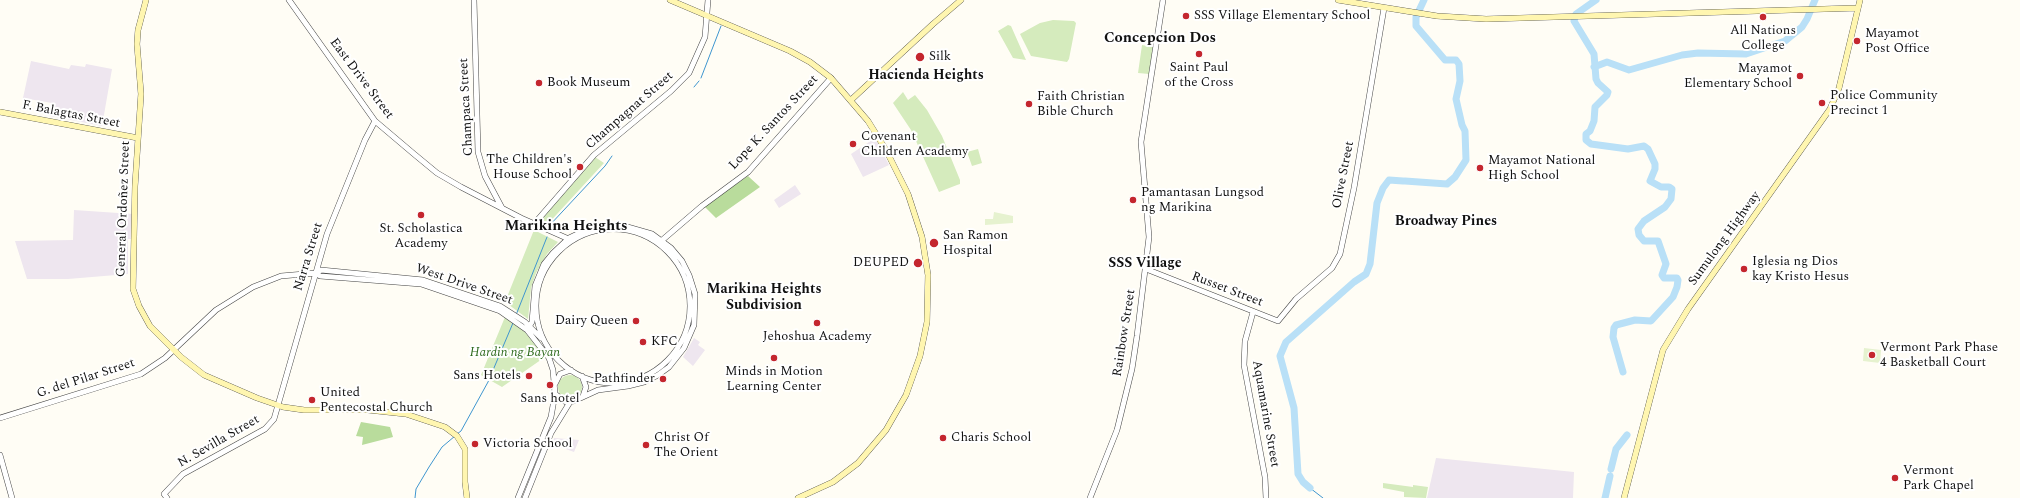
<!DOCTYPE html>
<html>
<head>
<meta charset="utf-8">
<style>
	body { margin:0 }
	canvas { display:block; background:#fffdf5 }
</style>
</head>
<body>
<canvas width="2020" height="498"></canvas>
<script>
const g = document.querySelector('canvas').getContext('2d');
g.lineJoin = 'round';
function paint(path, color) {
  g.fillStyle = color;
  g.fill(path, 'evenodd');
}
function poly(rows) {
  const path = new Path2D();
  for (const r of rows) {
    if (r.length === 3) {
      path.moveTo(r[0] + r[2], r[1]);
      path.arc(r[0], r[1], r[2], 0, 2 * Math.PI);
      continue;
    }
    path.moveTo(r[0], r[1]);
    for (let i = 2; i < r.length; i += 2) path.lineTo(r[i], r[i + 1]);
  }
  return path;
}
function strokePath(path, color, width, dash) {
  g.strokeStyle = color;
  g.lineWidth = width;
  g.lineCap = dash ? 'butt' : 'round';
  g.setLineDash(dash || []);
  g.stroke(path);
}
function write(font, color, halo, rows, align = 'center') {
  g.font = font + ' Spectral,serif';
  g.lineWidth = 4;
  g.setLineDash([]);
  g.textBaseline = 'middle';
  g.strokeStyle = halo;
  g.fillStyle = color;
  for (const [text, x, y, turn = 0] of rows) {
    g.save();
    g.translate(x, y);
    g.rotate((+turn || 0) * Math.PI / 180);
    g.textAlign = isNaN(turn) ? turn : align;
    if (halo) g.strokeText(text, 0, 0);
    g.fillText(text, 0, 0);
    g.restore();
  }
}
paint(poly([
	[31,61,69,69,71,65,85,67,86,64,112,69,102,126,50,116,52,103,23,98],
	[875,138,889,165,863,177,851,154],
	[795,185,801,194,779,208,774,200],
	[74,210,133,214,132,239,128,239,128,274,68,279,27,279,15,241,73,240],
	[694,338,700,342,698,345,705,350,693,366,683,357],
	[554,438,567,439,579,440,574,452,552,444],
	[1436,458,1574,472,1573,498,1427,498]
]), '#eee6ef');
paint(poly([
	[1053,20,1074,21,1076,23,1069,59,1067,62,1031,56,1020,34,1040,23],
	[1008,25,1011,26,1026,60,1013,58,998,31],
	[1142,45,1153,47,1149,74,1138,73],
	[903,92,908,100,915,95,927,110,942,136,960,180,960,184,957,185,939,192,911,130,893,103],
	[978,149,982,163,972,166,967,152],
	[595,157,604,163,545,227,538,222],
	[534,230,558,242,547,254,536,273,531,288,528,319,505,302],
	[505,317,525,332,545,357,502,387,481,375],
	[570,387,12],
	[1383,483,1413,487,1413,485,1428,487,1426,498,1404,497,1404,492,1383,488]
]), '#d5ebbd');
paint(poly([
	[748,176,760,187,716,218,704,206],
	[361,422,390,427,393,437,362,445,363,437,356,436]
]), '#b9dc9c');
paint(poly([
	[994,212,1013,216,1013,223,985,225,985,219,993,219],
	[1864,348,1881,350,1880,363,1863,361]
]), '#e6f2cf');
strokePath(poly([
	[701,78,721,26],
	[694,87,699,81],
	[549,226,605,166,612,156],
	[516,315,547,237],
	[457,434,461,431,488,382,513,323],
	[1310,488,1323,498],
	[415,498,416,489,429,467,442,447,455,436]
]), '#3f96cf', 1);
strokePath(poly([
	[1596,0,1576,14,1574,21,1594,54,1596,79,1598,83,1608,92,1607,95,1595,107,1594,121,1590,131,1586,134,1586,140,1591,144,1628,149,1644,146,1648,149,1655,164,1655,169,1650,181,1661,187,1669,187,1672,189,1671,199,1665,207,1644,221,1638,229,1639,235,1644,241,1658,241,1666,264,1662,275,1664,278,1677,278,1678,280,1677,287,1673,297,1651,321,1635,320,1616,325,1614,328,1613,337,1623,372],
	[1594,67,1607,62,1629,70,1682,55,1698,53,1746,54,1785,41,1802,27,1807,19,1815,0],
	[1405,181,1447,184,1455,177,1466,160,1465,131,1462,125,1456,99,1460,81,1459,64,1456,60,1445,60,1416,26,1416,17,1424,0],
	[1611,469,1616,449,1627,435],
	[1310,488,1303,482,1298,474,1294,408,1280,356,1286,342,1354,282,1366,274,1370,264,1377,203,1383,188,1389,180,1403,181],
	[1605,498,1610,476]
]), '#b9e0f7', 7);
const tertiary = poly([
	[289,0,375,121,414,154,437,173,461,187,521,218,571,240],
	[474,0,478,152,485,176,502,208],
	[534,224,594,155,671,91,689,73,705,37,708,0],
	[613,306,77],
	[660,242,702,206,748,172,831,78],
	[1146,269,1278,321,1296,299,1332,268,1340,254,1354,188,1384,8],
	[316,273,320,276,421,284,500,311,527,330,549,358,553,370,555,394,551,417,518,498],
	[1253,312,1245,341,1244,365,1265,477,1266,498],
	[527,330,532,322,535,286,544,264,553,253,569,238,590,228,601,225,624,226,652,234,671,248,682,261,689,275,695,294,694,325,684,348,669,367,658,375,644,382,628,386,598,390,574,401,566,402,555,394],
	[582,376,586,387,583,396],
	[555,384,560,374,571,370],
	[0,418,141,374,165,358,216,310,253,287,281,276,316,273,321,270,423,280,500,306,525,322,541,338],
	[0,455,12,498],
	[167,498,164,494,183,474,265,429,274,419,327,234,365,140,375,121],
	[525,498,551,433,570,402],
	[1090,498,1117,430,1132,369,1137,336,1149,237,1141,142,1163,0]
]);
const secondary = poly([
	[146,0,138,30,137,44,141,94,135,186,133,289,139,306,150,326,181,357,204,375,257,398,283,407,304,410,368,410,406,414,445,427,457,436,465,449,465,482,467,498],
	[670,0,790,51,810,62,831,78,868,121,886,150,908,194,922,237,928,275,927,322,920,356,906,395,886,430,858,463,833,482,798,498],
	[1338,0,1437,16,1486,19,1858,8],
	[851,100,933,24,961,0],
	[0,112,138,138],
	[1624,498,1663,350,1688,309,1830,109,1839,88,1860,0]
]);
strokePath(tertiary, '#444', 6);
strokePath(secondary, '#333', 6);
strokePath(tertiary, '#fff', 5);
strokePath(secondary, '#fff6b0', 5.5);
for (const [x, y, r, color] of [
	[1186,16,4,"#c4262e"],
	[1763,17,4,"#c4262e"],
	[1857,41,4,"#c4262e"],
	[1199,54,4,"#c4262e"],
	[920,57,5,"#c4262e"],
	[1800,76,4,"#c4262e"],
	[539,83,4,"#c4262e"],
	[1822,103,4,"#c4262e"],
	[1029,104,4,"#c4262e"],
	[853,144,4,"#c4262e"],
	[580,167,4,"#c4262e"],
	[1480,168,4,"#c4262e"],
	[1133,200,4,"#c4262e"],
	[421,215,4,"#c4262e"],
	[934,243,5,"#c4262e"],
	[918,263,5,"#c4262e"],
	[1744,269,4,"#c4262e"],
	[636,321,4,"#c4262e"],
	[817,323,4,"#c4262e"],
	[643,342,4,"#c4262e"],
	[1872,355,4,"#c4262e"],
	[774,358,4,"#c4262e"],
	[529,376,4,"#c4262e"],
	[663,379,4,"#c4262e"],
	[550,385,4,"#c4262e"],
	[312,400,4,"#c4262e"],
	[943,438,4,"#c4262e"],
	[475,444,4,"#c4262e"],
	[646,445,4,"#c4262e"],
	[1895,478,4,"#c4262e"]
]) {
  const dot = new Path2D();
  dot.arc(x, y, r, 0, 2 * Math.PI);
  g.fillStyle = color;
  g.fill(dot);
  strokePath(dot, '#fff', 1.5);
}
write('13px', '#111', '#fff', [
	["SSS Village Elementary School",1194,16],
	["All Nations",1763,31,"center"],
	["College",1763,46,"center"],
	["Mayamot",1865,34],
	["Post Office",1865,49],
	["Silk",929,57],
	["Saint Paul",1199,68,"center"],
	["of the Cross",1199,83,"center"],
	["Mayamot",1792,69,"right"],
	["Elementary School",1792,84,"right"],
	["Book Museum",547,83],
	["Police Community",1830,96],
	["Precinct 1",1830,111],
	["Faith Christian",1037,97],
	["Bible Church",1037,112],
	["Covenant",861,137],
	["Children Academy",861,152],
	["The Children's",572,160,"right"],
	["House School",572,175,"right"],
	["Mayamot National",1488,161],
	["High School",1488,176],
	["Pamantasan Lungsod",1141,193],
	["ng Marikina",1141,208],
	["St. Scholastica",421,229,"center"],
	["Academy",421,244,"center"],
	["San Ramon",943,236],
	["Hospital",943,251],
	["Iglesia ng Dios",1752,262],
	["kay Kristo Hesus",1752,277],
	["DEUPED",909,263,"right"],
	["Dairy Queen",628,321,"right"],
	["Jehoshua Academy",817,337,"center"],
	["KFC",651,342],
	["Vermont Park Phase",1880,348],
	["4 Basketball Court",1880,363],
	["Minds in Motion",774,372,"center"],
	["Learning Center",774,387,"center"],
	["Sans Hotels",521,376,"right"],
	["Pathfinder",655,379,"right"],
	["United",320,393],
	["Pentecostal Church",320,408],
	["Sans hotel",550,399,"center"],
	["Christ Of",654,438],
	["The Orient",654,453],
	["Charis School",951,438],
	["Victoria School",483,444],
	["Vermont",1903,471],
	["Park Chapel",1903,486]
], 'left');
write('13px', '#111', '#fff', [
	["East Drive Street",361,79,53],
	["Champaca Street",467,107,-93],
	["Champagnat Street",630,111,-41],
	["F. Balagtas Street",71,115,11],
	["Lope K. Santos Street",774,123,-47],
	["Olive Street",1344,175,-79],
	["General Ordoñez Street",124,209,-88],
	["Sumulong Highway",1725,239,-54],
	["Narra Street",309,257,-73],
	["West Drive Street",464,285,19],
	["Russet Street",1227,290,21],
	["Rainbow Street",1125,333,-81],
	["G. del Pilar Street",86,379,-18],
	["Aquamarine Street",1265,414,80],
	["N. Sevilla Street",219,442,-30]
]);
write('italic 13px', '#2f6b1f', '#fff', [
	["Hardin ng Bayan",515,353]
]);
write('bold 14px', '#111', '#fff', [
	["Hacienda Heights",926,76],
	["Broadway Pines",1446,222],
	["SSS Village",1145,264],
	["Marikina Heights",764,290],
	["Subdivision",764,306]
]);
write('bold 15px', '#111', '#fff', [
	["Concepcion Dos",1160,39],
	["Marikina Heights",566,227]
]);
</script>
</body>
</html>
